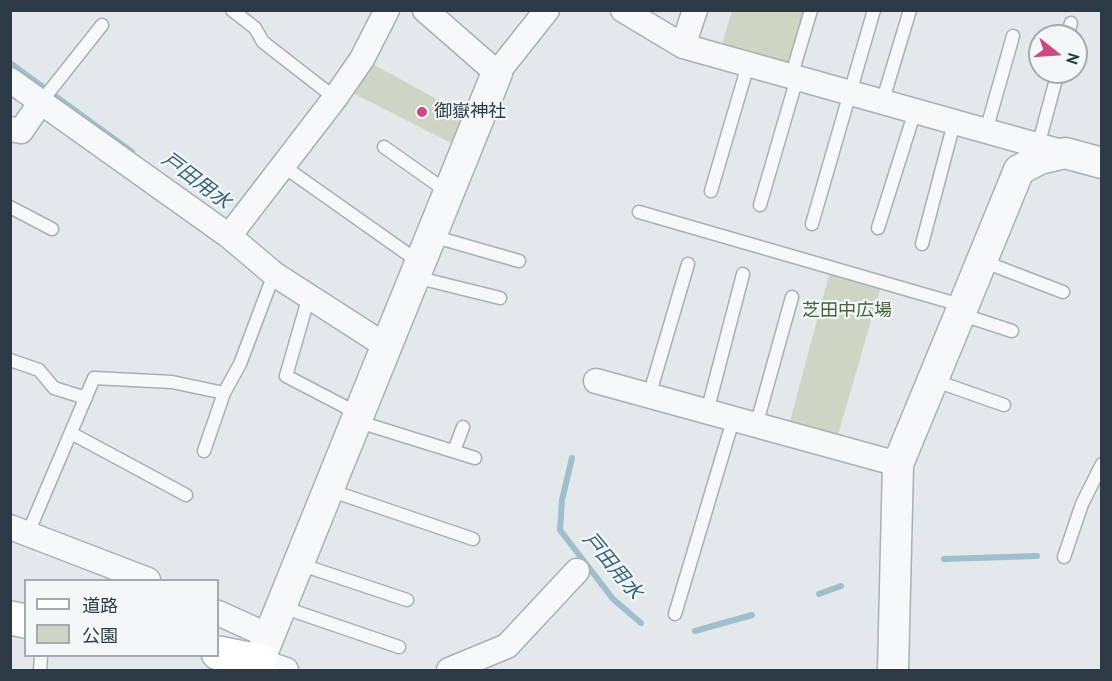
<!DOCTYPE html>
<html>
<head>
<meta charset="utf-8">
<style>
	body { margin:0 }
	#map { position:relative; width:1112px; height:681px; overflow:hidden; background:#e3e8eb; font-family:"PT Sans","Noto Sans JP",sans-serif }
	canvas { display:block }
	.frame { position:absolute; inset:0; border:12px solid #2b3a44; pointer-events:none }
	.legend { position:absolute; left:24px; top:579px; width:195px; height:78px; box-sizing:border-box; background:#f3f7f8; border:2px solid #a3abb0; margin:0; padding:8px 10px; list-style:none; font-size:18px; color:#2b3a44 }
	.legend li { display:flex; align-items:center; gap:12px; height:30px }
	.legend b { width:30px; border:2px solid #a3abb0 }
	.north { position:absolute; left:1028px; top:24px; width:60px; height:60px; box-sizing:border-box; background:#f3f7f8; border:2px solid #a3abb0; border-radius:50%; rotate:107deg; font-size:16px; font-weight:700; line-height:24px; text-align:center; color:#2b3a44 }
	.north::after { content:''; display:block; margin:auto; width:21px; height:27px; background:#cf497e; clip-path:polygon(50% 0,100% 100%,50% 72%,0 100%) }
</style>
</head>
<body>
<div id="map">
<canvas width="1112" height="681"></canvas>
<div class="frame"></div>
<ul class="legend">
<li><b style="height:8px;background:#fff"></b>道路</li>
<li><b style="height:16px;background:#cdd5c4"></b>公園</li>
</ul>
<div class="north">N</div>
</div>
<script>
const g = document.querySelector('canvas').getContext('2d');
g.lineJoin = 'round';
function paint(path, color) {
  g.fillStyle = color;
  g.fill(path, 'evenodd');
}
function poly(rows) {
  const path = new Path2D();
  for (const r of rows) {
    path.moveTo(r[0], r[1]);
    for (let i = 2; i < r.length; i += 2) path.lineTo(r[i], r[i + 1]);
  }
  return path;
}
function strokePath(path, color, width, dash) {
  g.strokeStyle = color;
  g.lineWidth = width;
  g.lineCap = dash ? 'butt' : 'round';
  g.setLineDash(dash || []);
  g.stroke(path);
}
function write(font, color, halo, rows, align = 'center') {
  g.font = font + ' "PT Sans","Noto Sans JP",sans-serif';
  g.lineWidth = 4.5;
  g.setLineDash([]);
  g.textBaseline = 'middle';
  g.strokeStyle = halo;
  g.fillStyle = color;
  for (const [text, x, y, turn = 0] of rows) {
    g.save();
    g.translate(x, y);
    g.rotate((+turn || 0) * Math.PI / 180);
    g.textAlign = isNaN(turn) ? turn : align;
    if (halo) g.strokeText(text, 0, 0);
    g.fillText(text, 0, 0);
    g.restore();
  }
}
paint(poly([
	[732,11,805,11,788,67,721,47],
	[369,62,466,115,453,144,349,91],
	[830,271,881,286,837,438,789,425]
]), '#cdd5c4');
strokePath(poly([
	[10,63,132,152],
	[572,458,562,500,560,530,613,599,641,623],
	[944,559,1037,556],
	[819,594,841,586],
	[695,631,752,615]
]), '#9ebfcb', 6);
const service = poly([
	[232,10,255,28,263,42,335,98],
	[1067,36,1071,23],
	[791,77,811,10],
	[41,102,102,25],
	[882,103,910,10],
	[986,131,1013,36],
	[1038,146,1058,72],
	[384,147,449,193],
	[283,166,419,262],
	[711,191,748,65],
	[760,205,797,78],
	[10,207,52,229],
	[639,212,964,306],
	[812,224,874,10],
	[878,228,915,111],
	[432,236,519,261],
	[922,244,954,123],
	[982,261,1063,292],
	[415,277,500,298],
	[309,296,286,376,359,414],
	[960,314,1012,331],
	[10,360,39,370,54,388,86,398],
	[933,380,1004,405],
	[649,396,688,264],
	[707,412,743,274],
	[356,421,475,458],
	[756,426,792,297],
	[71,433,186,495],
	[204,451,224,393],
	[454,451,463,427],
	[329,490,473,539],
	[28,533,94,378,172,382,224,393,240,364,274,274],
	[1064,557,1082,504,1102,464],
	[299,564,407,600],
	[282,607,399,647],
	[675,614,733,420],
	[40,670,41,656]
]);
const minor = poly([
	[425,10,497,73,547,10],
	[623,10,683,46,1065,153],
	[683,46,695,10],
	[10,80,229,236,274,274,386,346],
	[10,129,21,131,41,102],
	[229,236,335,98,362,59,387,10],
	[596,381,898,464],
	[10,527,148,580],
	[218,613,269,636],
	[259,661,286,670],
	[449,670,507,646,577,571]
]);
const tertiary = poly([
	[259,661,497,73],
	[893,670,898,464,960,314,1019,170,1040,159,1065,153,1102,163]
]);
const secondary = poly([
	[10,618,26,621],
	[218,653,259,661,255,670]
]);
strokePath(service, '#a8b0b6', 15);
strokePath(minor, '#a8b0b6', 27);
strokePath(tertiary, '#a8b0b6', 33);
strokePath(secondary, '#a8b0b6', 36);
strokePath(service, '#f6f8f9', 12);
strokePath(minor, '#f6f8f9', 24);
strokePath(tertiary, '#f6f8f9', 30);
strokePath(secondary, '#fff', 33);
for (const [x, y, r, color] of [
	[422,112,6,"#cf497e"]
]) {
  const dot = new Path2D();
  dot.arc(x, y, r, 0, 2 * Math.PI);
  g.fillStyle = color;
  g.fill(dot);
  strokePath(dot, '#f3f7f8', 2);
}
write('18px', '#2b3a44', '#f3f7f8', [
	["御嶽神社",434,112]
], 'left');
write('18px', '#496038', '#f3f7f8', [
	["芝田中広場",847,311]
]);
write('italic 20px', '#346378', '#f3f7f8', [
	["戸田用水",196,181,37],
	["戸田用水",612,566,50]
]);
</script>
</body>
</html>
